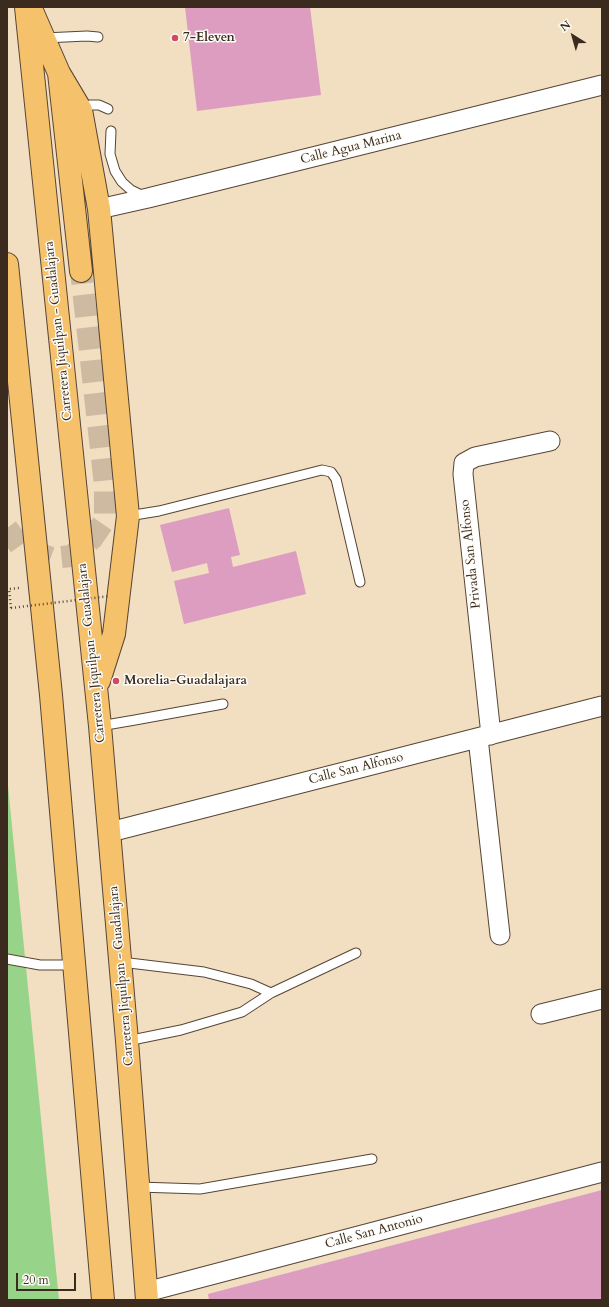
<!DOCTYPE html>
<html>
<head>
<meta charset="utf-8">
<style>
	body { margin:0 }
	#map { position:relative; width:609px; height:1307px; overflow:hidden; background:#f2dec0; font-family:Cardo,serif }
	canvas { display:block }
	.frame { position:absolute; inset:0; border:8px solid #3b2a1e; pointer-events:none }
	.north { position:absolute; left:553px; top:16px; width:40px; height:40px; -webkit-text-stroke:3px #fdfcf7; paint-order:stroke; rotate:323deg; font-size:11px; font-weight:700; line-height:16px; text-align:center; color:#3b2a1e }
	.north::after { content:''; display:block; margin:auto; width:14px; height:18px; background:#3b2a1e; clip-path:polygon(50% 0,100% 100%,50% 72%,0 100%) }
	.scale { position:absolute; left:16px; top:1273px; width:60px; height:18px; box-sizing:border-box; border:2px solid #3b2a1e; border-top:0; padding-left:5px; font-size:12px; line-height:14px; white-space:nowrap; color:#3b2a1e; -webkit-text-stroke:3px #fdfcf7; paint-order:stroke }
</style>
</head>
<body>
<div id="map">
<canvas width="609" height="1307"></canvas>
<div class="frame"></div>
<div class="north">N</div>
<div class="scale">20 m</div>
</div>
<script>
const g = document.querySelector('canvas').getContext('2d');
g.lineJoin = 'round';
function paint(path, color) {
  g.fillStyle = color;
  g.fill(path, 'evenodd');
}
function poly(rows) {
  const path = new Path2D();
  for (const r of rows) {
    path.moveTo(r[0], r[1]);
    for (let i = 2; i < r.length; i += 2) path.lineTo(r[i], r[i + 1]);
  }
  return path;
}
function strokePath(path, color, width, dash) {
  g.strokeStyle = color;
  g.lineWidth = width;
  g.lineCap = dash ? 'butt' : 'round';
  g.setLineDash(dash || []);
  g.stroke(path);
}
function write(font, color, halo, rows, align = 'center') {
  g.font = font + ' Cardo,serif';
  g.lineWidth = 3;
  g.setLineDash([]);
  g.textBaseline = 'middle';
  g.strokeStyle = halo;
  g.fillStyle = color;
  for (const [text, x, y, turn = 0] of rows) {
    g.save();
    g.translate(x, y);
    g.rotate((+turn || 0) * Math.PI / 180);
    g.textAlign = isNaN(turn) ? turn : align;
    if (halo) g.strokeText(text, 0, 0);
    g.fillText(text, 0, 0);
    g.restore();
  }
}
paint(poly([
	[7,776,59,1300,7,1300]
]), '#97d388');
paint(poly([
	[185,7,310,7,321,95,197,111],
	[229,508,240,555,231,557,233,567,296,551,306,594,184,624,174,581,209,573,207,563,172,572,160,525],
	[602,1190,602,1300,209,1300,208,1294]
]), '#dc9dc1');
strokePath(poly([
	[7,528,20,546,51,558,71,556,92,539,105,520,105,485,81,271]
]), '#cdbaa0', 22, [22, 11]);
const lane = poly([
	[44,38,87,36,98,37],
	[81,110,90,105,99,105,108,109],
	[111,131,110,154,115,171,122,182,131,190,145,197],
	[128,516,159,511,322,470,331,472,336,479,360,582],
	[100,726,135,720,223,704],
	[7,959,40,965,74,965],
	[121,962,204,972,251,984,271,993],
	[127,1041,181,1030,242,1012,271,993,356,953],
	[138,1187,200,1189,372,1159]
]);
const street = poly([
	[99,209,148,198,602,85],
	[491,735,463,474,464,463,475,457,550,441],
	[478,738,500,935],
	[110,832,602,706],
	[541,1014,602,999],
	[146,1292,602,1172]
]);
const highway = poly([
	[26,7,100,726,127,1041,147,1300],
	[32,11,59,73,81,271],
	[59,73,81,110,99,209,128,516,114,634,99,681],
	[7,264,51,695,103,1300]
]);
strokePath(lane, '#564536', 11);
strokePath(street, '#564536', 21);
strokePath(highway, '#564536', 24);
strokePath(poly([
	[11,608,9,589,19,588]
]), '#564536', 2.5, [1, 3]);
strokePath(lane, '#fff', 9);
strokePath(street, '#fff', 19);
strokePath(highway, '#f6c16b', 22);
strokePath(poly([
	[11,608,110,596]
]), '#564536', 2.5, [1, 3]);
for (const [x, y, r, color] of [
	[175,38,4,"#d1495b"],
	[116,681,4,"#d1495b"]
]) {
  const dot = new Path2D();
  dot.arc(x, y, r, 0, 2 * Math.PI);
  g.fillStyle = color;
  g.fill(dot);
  strokePath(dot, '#fdfcf7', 1.5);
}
write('bold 13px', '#3b2a1e', '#fdfcf7', [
	["7-Eleven",183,38],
	["Morelia-Guadalajara",124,681]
], 'left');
write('13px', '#3b2a1e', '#fdfcf7', [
	["Calle Agua Marina",351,148,-14],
	["Carretera Jiquilpan - Guadalajara",59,331,-96],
	["Privada San Alfonso",471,554,-96],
	["Carretera Jiquilpan - Guadalajara",92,653,-96],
	["Calle San Alfonso",356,769,-14],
	["Carretera Jiquilpan - Guadalajara",122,976,-95],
	["Calle San Antonio",374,1232,-15]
]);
</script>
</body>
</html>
